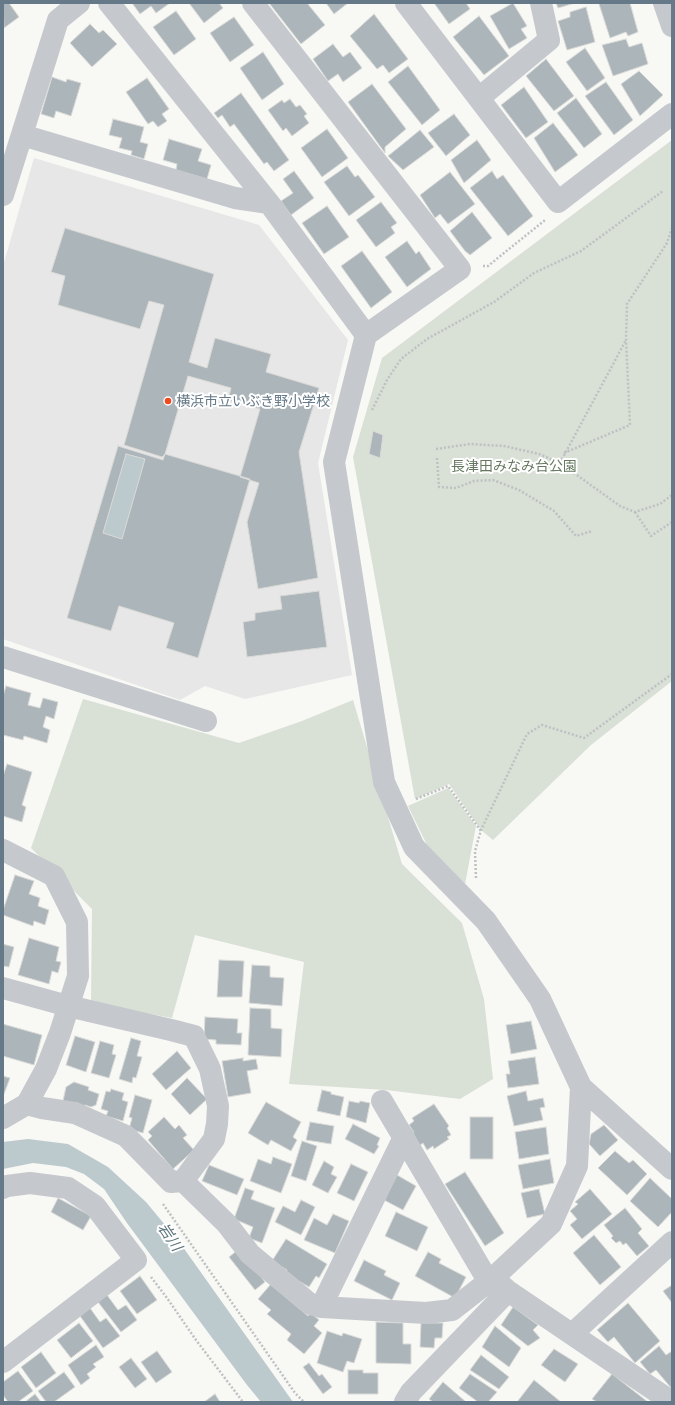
<!DOCTYPE html>
<html>
<head>
<meta charset="utf-8">
<style>
	body { margin:0 }
	#map { position:relative; width:675px; height:1405px; overflow:hidden; background:#f8f8f5; font-family:Barlow,sans-serif }
	canvas { display:block }
	.frame { position:absolute; inset:0; border:4px solid #657988; pointer-events:none }
</style>
</head>
<body>
<div id="map">
<canvas width="675" height="1405"></canvas>
<div class="frame"></div>
</div>
<script>
const g = document.querySelector('canvas').getContext('2d');
g.lineJoin = 'round';
function paint(path, color) {
  g.fillStyle = color;
  g.fill(path, 'evenodd');
}
function poly(rows) {
  const path = new Path2D();
  for (const r of rows) {
    path.moveTo(r[0], r[1]);
    for (let i = 2; i < r.length; i += 2) path.lineTo(r[i], r[i + 1]);
  }
  return path;
}
function strokePath(path, color, width, dash) {
  g.strokeStyle = color;
  g.lineWidth = width;
  g.lineCap = dash ? 'butt' : 'round';
  g.setLineDash(dash || []);
  g.stroke(path);
}
function write(font, color, halo, rows, align = 'center') {
  g.font = font + ' Barlow,"Noto Sans JP",sans-serif';
  g.lineWidth = 4;
  g.setLineDash([]);
  g.textBaseline = 'middle';
  g.strokeStyle = halo;
  g.fillStyle = color;
  for (const [text, x, y, turn = 0] of rows) {
    g.save();
    g.translate(x, y);
    g.rotate((+turn || 0) * Math.PI / 180);
    g.textAlign = isNaN(turn) ? turn : align;
    if (halo) g.strokeText(text, 0, 0);
    g.fillText(text, 0, 0);
    g.restore();
  }
}
paint(poly([
	[34,158,259,225,348,340,318,463,352,675,245,699,205,686,180,700,3,639,3,266]
]), '#e6e7e6');
paint(poly([
	[672,140,672,681,591,745,493,840,481,830,449,784,415,799,353,457,382,358],
	[83,699,239,743,302,721,353,700,402,864,462,923,484,999,493,1079,460,1099,386,1090,289,1084,304,962,195,935,172,1018,91,1003,92,909,31,848],
	[448,788,476,826,465,884,427,845,408,806]
]), '#d9e0d6');
paint(poly([
	[126,454,145,459,122,539,103,533],
	[28,1139,68,1144,108,1167,146,1202,180,1243,293,1402,261,1402,247,1385,127,1223,104,1189,84,1174,66,1167,33,1163,3,1169,3,1142]
]), '#bcc9cd');
const building = poly([
	[3,3,9,3,19,17,4,28,3,3],
	[132,3,170,3,156,13,151,6,140,14,132,3],
	[189,3,219,3,223,8,204,23,189,3],
	[269,3,307,3,325,25,301,44,269,3],
	[326,3,348,3,334,14,326,3],
	[434,3,466,3,470,9,449,24,434,3],
	[513,3,527,26,521,29,527,38,509,49,490,16,513,3],
	[556,3,575,3,558,8,556,3],
	[601,3,630,3,638,32,628,36,626,32,610,38,599,4,601,3],
	[586,7,595,42,567,50,558,21,570,17,570,12,586,7],
	[176,11,196,39,174,55,153,27,176,11],
	[374,14,408,59,389,73,383,65,377,69,350,36,374,14],
	[479,16,509,56,484,75,453,37,479,16],
	[234,17,254,45,230,62,210,33,234,17],
	[90,24,99,33,103,30,117,44,92,67,70,43,90,24],
	[626,39,629,47,642,43,648,64,613,76,602,45,626,39],
	[333,44,343,57,350,52,362,68,343,82,338,74,328,81,313,59,333,44],
	[585,48,605,78,587,91,566,62,585,48],
	[263,52,284,84,262,100,240,68,263,52],
	[546,59,574,96,554,111,526,76,546,59],
	[408,66,440,110,422,125,388,82,408,66],
	[639,71,663,95,640,116,621,84,639,71],
	[52,77,66,82,67,79,81,83,71,116,56,111,54,118,41,114,52,77],
	[147,78,169,109,162,114,167,121,158,127,153,121,148,124,126,92,147,78],
	[606,82,633,120,614,135,585,96,606,82],
	[372,84,406,129,385,147,385,153,348,102,372,84],
	[524,87,548,122,526,138,501,105,524,87],
	[241,93,289,160,274,171,267,162,264,164,234,124,230,127,222,115,218,118,214,113,241,93],
	[576,98,602,134,584,148,557,113,576,98],
	[290,99,296,107,300,105,307,114,304,116,309,123,292,136,286,128,283,131,268,110,282,100,284,103,290,99],
	[454,114,470,135,446,156,428,133,454,114],
	[113,119,144,127,140,142,148,144,144,159,131,155,132,151,119,148,122,138,109,135,113,119],
	[553,123,578,155,555,172,534,138,553,123],
	[327,129,348,158,322,177,301,148,327,129],
	[420,130,434,147,403,170,388,156,420,130],
	[169,139,202,149,198,161,211,165,207,179,176,170,177,164,163,160,169,139],
	[477,140,491,160,464,183,451,160,477,140],
	[347,166,355,177,358,175,375,197,349,216,324,182,347,166],
	[294,171,314,198,291,215,281,201,293,193,283,179,294,171],
	[492,171,497,179,503,175,533,216,508,236,470,188,492,171],
	[450,172,475,204,448,224,440,214,435,218,420,195,450,172],
	[381,202,397,223,391,227,395,233,376,247,356,220,381,202],
	[327,206,349,237,324,254,302,223,327,206],
	[472,212,492,238,470,255,465,251,450,231,472,212],
	[65,228,214,274,189,362,207,368,215,338,271,354,266,372,319,388,299,452,318,578,258,589,247,522,259,483,240,477,260,409,228,400,231,388,188,376,165,454,162,457,124,445,164,305,149,301,140,329,58,305,65,276,51,272,65,228],
	[407,241,416,254,419,251,431,269,407,287,385,257,407,241],
	[362,251,392,292,371,308,341,266,362,251],
	[373,431,383,435,380,458,369,454,373,431],
	[118,446,163,460,165,454,250,479,198,658,166,648,174,623,119,606,111,631,67,618,118,446],
	[126,454,145,459,122,539,103,533,126,454],
	[319,591,327,647,247,657,243,622,255,620,255,613,282,609,280,596,319,591],
	[6,686,31,693,28,705,40,708,43,698,58,702,54,719,46,716,43,727,50,730,47,743,24,736,23,740,3,735,3,696,6,686],
	[7,764,32,772,22,805,26,807,22,822,3,816,3,776,7,764],
	[15,875,34,881,29,894,40,898,38,906,49,910,45,925,34,921,33,926,3,915,3,910,15,875],
	[29,938,59,947,56,961,61,962,58,973,52,971,49,984,18,975,29,938],
	[3,944,14,947,9,967,3,966,3,944],
	[219,960,244,961,242,997,217,997,219,960],
	[252,965,270,966,270,977,284,978,282,1006,249,1003,252,965],
	[250,1008,271,1009,271,1028,282,1029,281,1057,248,1055,250,1008],
	[205,1017,238,1019,237,1033,242,1033,241,1045,216,1044,216,1040,204,1039,205,1017],
	[531,1021,537,1049,511,1054,506,1025,531,1021],
	[3,1024,42,1035,34,1065,3,1056,3,1024],
	[75,1036,95,1042,86,1072,66,1065,75,1036],
	[131,1038,141,1041,137,1056,142,1057,136,1078,133,1077,132,1083,119,1079,131,1038],
	[100,1041,114,1045,112,1054,116,1055,109,1078,91,1073,100,1041],
	[177,1051,191,1068,166,1090,152,1074,177,1051],
	[535,1057,539,1084,508,1088,506,1074,510,1074,508,1061,535,1057],
	[243,1058,243,1061,256,1059,258,1069,247,1071,251,1093,228,1097,222,1061,243,1058],
	[3,1076,10,1078,4,1094,3,1094,3,1076],
	[187,1078,207,1099,190,1115,171,1094,187,1078],
	[74,1082,89,1087,88,1090,99,1094,96,1105,91,1107,85,1105,82,1107,63,1101,66,1087,74,1082],
	[111,1089,124,1093,122,1100,128,1102,123,1121,106,1116,108,1111,101,1109,106,1091,110,1092,111,1089],
	[322,1090,331,1092,331,1094,344,1097,340,1116,317,1111,322,1090],
	[526,1091,528,1101,543,1098,545,1107,540,1108,543,1120,514,1126,507,1096,526,1091],
	[135,1095,152,1100,143,1133,129,1129,132,1118,129,1117,135,1095],
	[349,1101,359,1103,360,1101,370,1103,366,1123,346,1117,349,1101],
	[266,1102,301,1122,293,1137,297,1140,291,1151,271,1140,268,1145,248,1133,266,1102],
	[434,1104,449,1126,447,1128,451,1135,447,1137,449,1139,434,1149,433,1146,427,1150,423,1143,419,1146,411,1134,414,1132,409,1125,414,1121,412,1118,434,1104],
	[164,1117,175,1129,179,1125,187,1135,183,1138,194,1150,173,1169,148,1140,152,1136,148,1132,164,1117],
	[470,1117,493,1117,493,1159,470,1159,470,1117],
	[310,1122,334,1126,331,1144,306,1140,310,1122],
	[353,1124,380,1138,377,1145,379,1146,374,1154,345,1139,353,1124],
	[604,1125,618,1140,600,1156,589,1144,591,1134,604,1125],
	[546,1127,549,1154,519,1159,515,1132,546,1127],
	[302,1141,317,1146,306,1181,291,1176,302,1141],
	[615,1151,629,1163,633,1160,647,1174,627,1195,598,1168,615,1151],
	[273,1157,292,1164,281,1193,250,1181,258,1159,271,1164,273,1157],
	[550,1159,554,1183,523,1189,518,1165,550,1159],
	[324,1161,334,1167,331,1174,337,1177,328,1193,312,1185,324,1161],
	[351,1164,368,1172,354,1201,337,1193,351,1164],
	[209,1165,244,1179,237,1195,202,1181,209,1165],
	[465,1172,504,1233,485,1246,445,1184,465,1172],
	[397,1175,416,1186,403,1210,384,1200,397,1175],
	[650,1178,672,1199,672,1212,658,1227,630,1201,650,1178],
	[245,1188,254,1191,251,1199,275,1208,262,1243,249,1238,253,1227,234,1219,245,1188],
	[539,1189,545,1214,527,1218,521,1193,539,1189],
	[590,1189,612,1214,582,1239,570,1225,577,1219,570,1211,578,1204,575,1202,590,1189],
	[58,1198,91,1216,83,1230,51,1212,58,1198],
	[301,1200,315,1207,301,1235,275,1222,283,1206,295,1212,301,1200],
	[625,1208,642,1229,638,1233,649,1246,637,1256,626,1243,623,1245,620,1241,616,1243,611,1238,613,1236,604,1225,625,1208],
	[396,1212,428,1227,417,1251,385,1236,396,1212],
	[333,1214,349,1221,335,1253,304,1240,314,1218,327,1225,333,1214],
	[594,1235,621,1267,600,1285,573,1253,594,1235],
	[286,1239,327,1264,319,1278,316,1276,309,1287,285,1273,287,1270,272,1261,286,1239],
	[239,1249,265,1282,255,1290,229,1257,239,1249],
	[428,1252,441,1259,439,1263,466,1277,455,1298,415,1276,428,1252],
	[364,1260,386,1271,384,1275,400,1283,392,1300,354,1281,364,1260],
	[140,1276,157,1300,137,1314,120,1291,140,1276],
	[271,1284,308,1316,311,1313,319,1320,314,1326,322,1333,304,1354,287,1340,291,1334,267,1314,271,1310,258,1299,271,1284],
	[672,1285,672,1303,663,1291,672,1285],
	[107,1295,118,1310,126,1305,137,1320,121,1332,98,1302,107,1295],
	[628,1303,660,1341,635,1363,614,1337,608,1342,597,1330,628,1303],
	[513,1307,538,1325,533,1330,540,1338,528,1346,501,1325,513,1307],
	[90,1308,100,1322,106,1318,120,1336,103,1348,80,1316,90,1308],
	[376,1322,403,1323,403,1344,411,1344,411,1364,376,1363,376,1322],
	[79,1323,93,1341,71,1358,57,1340,79,1323],
	[421,1323,443,1323,442,1338,435,1338,434,1348,420,1347,421,1323],
	[495,1326,521,1348,509,1367,482,1347,495,1326],
	[327,1331,342,1336,343,1333,362,1339,354,1363,347,1361,343,1372,317,1363,327,1331],
	[96,1345,104,1357,93,1364,96,1367,87,1374,90,1378,81,1385,68,1365,96,1345],
	[659,1346,666,1355,672,1351,672,1389,656,1370,650,1374,640,1362,659,1346],
	[554,1349,578,1364,565,1382,541,1365,554,1349],
	[157,1351,172,1372,156,1383,141,1362,157,1351],
	[41,1352,56,1373,36,1388,21,1367,41,1352],
	[481,1355,509,1377,499,1389,470,1370,481,1355],
	[131,1358,147,1379,135,1388,119,1367,131,1358],
	[309,1363,319,1376,322,1374,332,1387,323,1394,303,1367,309,1363],
	[348,1370,363,1370,363,1373,378,1373,378,1394,348,1394,348,1370],
	[18,1371,33,1391,18,1402,8,1402,3,1395,3,1382,18,1371],
	[64,1372,75,1387,54,1402,46,1402,38,1391,64,1372],
	[470,1374,497,1392,488,1402,478,1402,459,1388,470,1374],
	[612,1374,648,1402,597,1402,592,1399,612,1374],
	[534,1380,561,1402,517,1402,534,1380],
	[443,1382,466,1402,433,1402,429,1399,443,1382],
	[35,1394,41,1402,25,1402,35,1394],
	[215,1394,220,1402,204,1402,215,1394]
]);
paint(building, '#acb5ba');
strokePath(building, '#dadad7', 1);
strokePath(poly([
	[483,266,488,266,545,220],
	[372,410,387,380,401,359,427,339,494,302,534,273,581,251,663,191],
	[436,449,470,444,504,446,539,454,560,463,620,506,635,512,660,504,672,495],
	[564,453,630,425,626,339,627,304,667,243,672,228],
	[437,458,439,487,456,488,474,481,493,480,519,490,554,511,576,536,592,531],
	[560,463,626,340],
	[635,512,651,536,672,522],
	[416,799,448,786,481,831],
	[476,878,475,851,481,830,527,734,542,725,584,738,672,674],
	[163,1204,295,1393,304,1402],
	[151,1277,167,1298,196,1340,243,1402]
]), '#bec1c3', 2.5, [2, 2]);
strokePath(poly([
	[253,3,460,269,366,335],
	[479,98,549,40,541,3],
	[22,135,235,198,269,203],
	[3,195,58,20,79,3],
	[3,657,206,721],
	[3,850,54,876,77,922,78,976,60,1033,46,1069,27,1104,3,1118],
	[3,988,68,1006,171,1030,194,1036,210,1069,218,1106,217,1124,214,1139,183,1181],
	[581,1087,672,1169],
	[382,1101,484,1274,493,1278,508,1291,672,1402],
	[27,1104,42,1108,75,1113,126,1136,171,1182,183,1181,227,1224,250,1254,310,1304,321,1307,426,1313,452,1310,493,1278,551,1224,577,1166,581,1087,540,999,486,921,414,847,384,782,334,462,366,335,269,203,109,3],
	[3,1188,7,1186,30,1183,68,1188,95,1206,136,1260,3,1362],
	[321,1307,404,1137],
	[572,1334,672,1242],
	[405,1402,411,1392,508,1291]
]), '#c5c9cd', 22);
strokePath(poly([
	[406,3,558,202,672,114],
	[664,3,672,26]
]), '#c5c9cd', 22);
for (const [x, y, r, color] of [
	[168,401,4,"#ee4a1e"]
]) {
  const dot = new Path2D();
  dot.arc(x, y, r, 0, 2 * Math.PI);
  g.fillStyle = color;
  g.fill(dot);
  strokePath(dot, '#fff', 1.5);
}
write('14px', '#657988', '#fff', [
	["横浜市立いぶき野小学校",176,401]
], 'left');
write('14px', '#667960', '#fff', [
	["長津田みなみ台公園",514,466]
]);
write('italic 15px', '#5c747c', '#fff', [
	["岩川",170,1237,56]
]);
</script>
</body>
</html>
